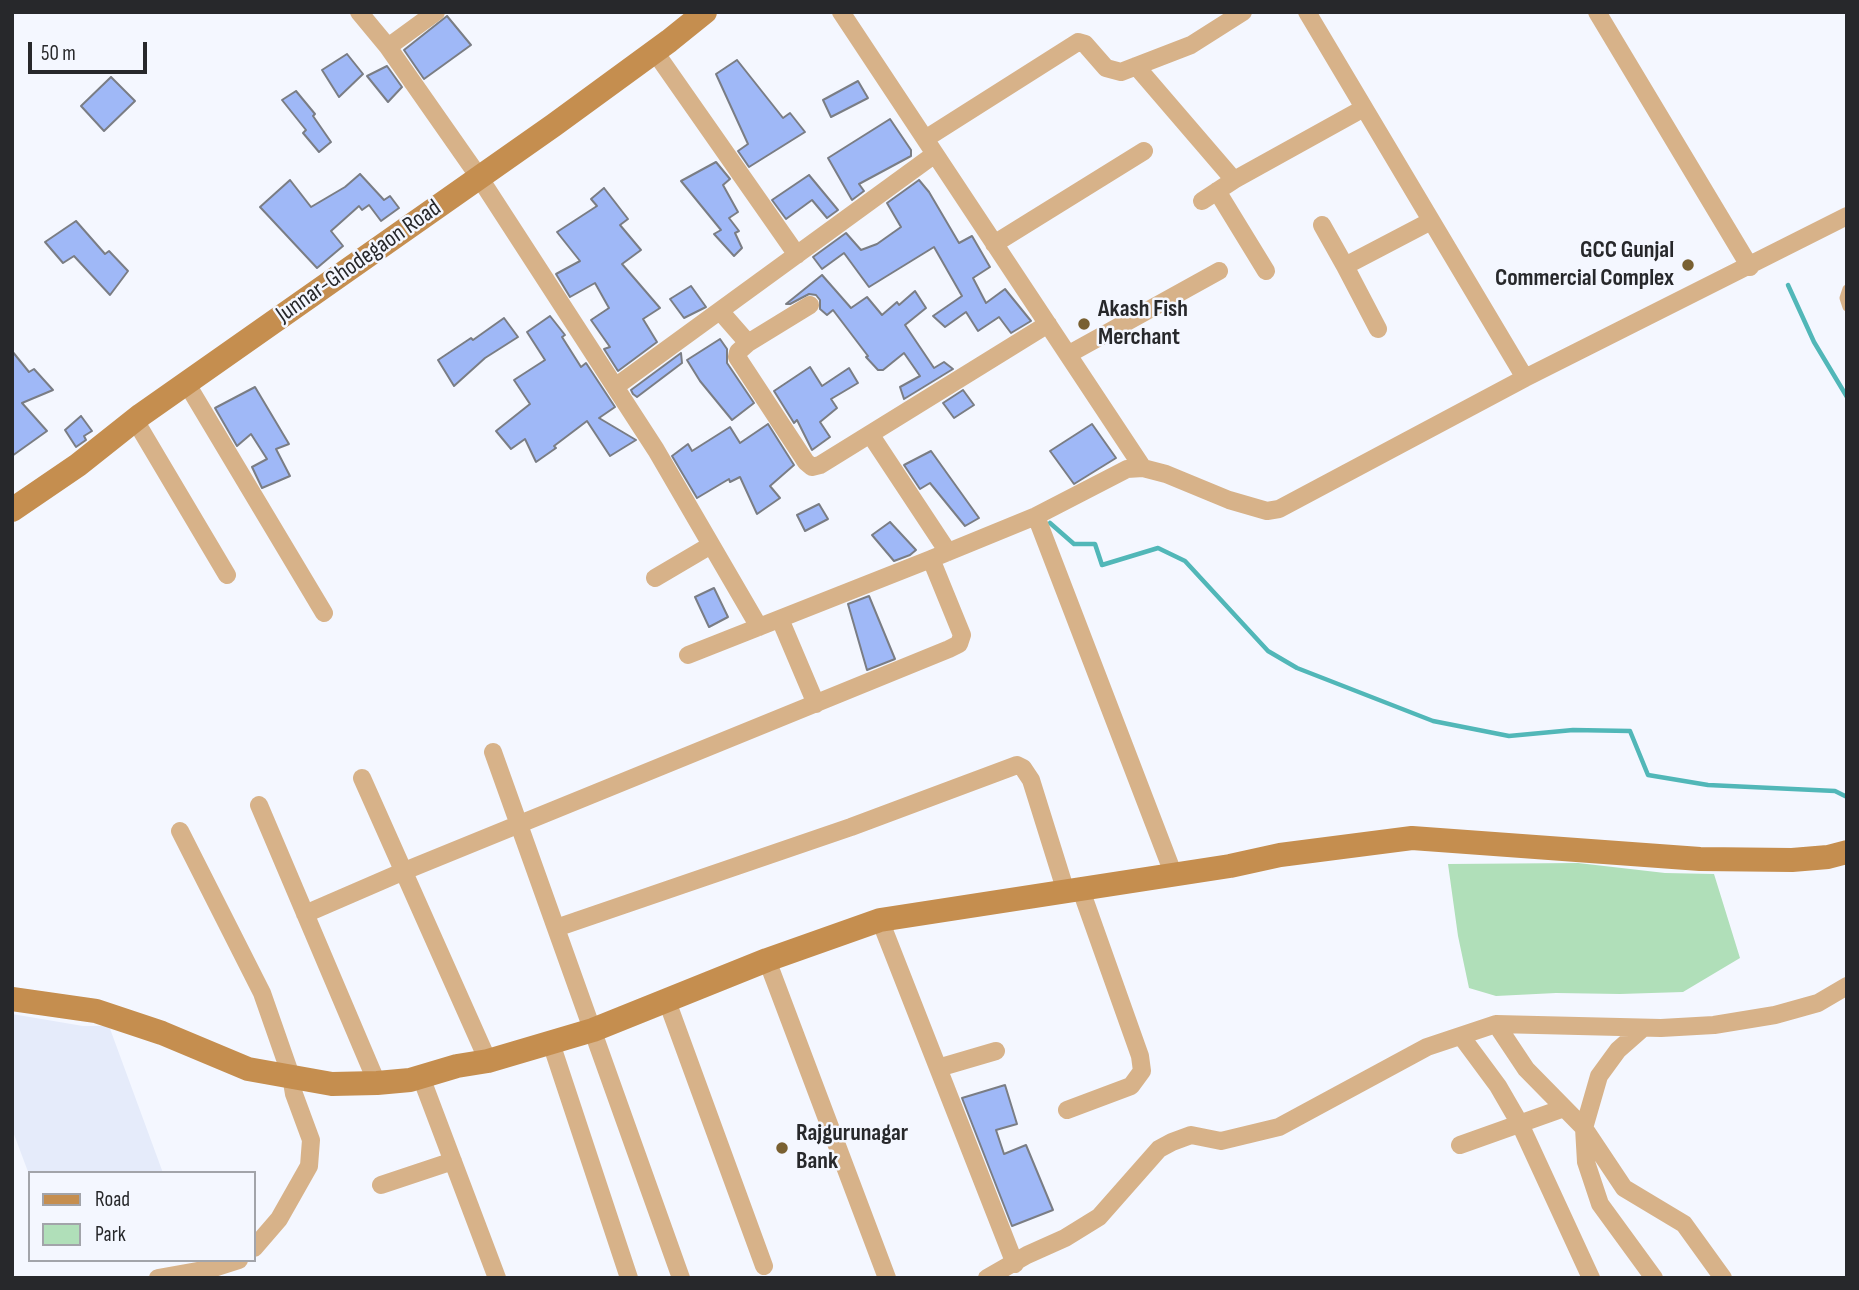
<!DOCTYPE html>
<html>
<head>
<meta charset="utf-8">
<style>
	body { margin:0 }
	#map { position:relative; width:1859px; height:1290px; overflow:hidden; background:#f4f7ff; font-family:"Sofia Sans Condensed",sans-serif }
	canvas { display:block }
	.frame { position:absolute; inset:0; border:14px solid #27282b; pointer-events:none }
	.legend { position:absolute; left:28px; top:1171px; width:228px; height:91px; box-sizing:border-box; background:#f4f7ff; border:2px solid #a2a4aa; margin:0; padding:9px 12px; list-style:none; font-size:21px; color:#27282b }
	.legend li { display:flex; align-items:center; gap:14px; height:35px }
	.legend b { width:35px; border:2px solid #a2a4aa }
	.scale { position:absolute; left:28px; top:42px; width:119px; height:32px; box-sizing:border-box; border:4px solid #27282b; border-top:0; padding-left:9px; font-size:21px; line-height:24px; white-space:nowrap; color:#27282b; -webkit-text-stroke:5px #f4f7ff; paint-order:stroke }
</style>
</head>
<body>
<div id="map">
<canvas width="1859" height="1290"></canvas>
<div class="frame"></div>
<ul class="legend">
<li><b style="height:9px;background:#c58e4f"></b>Road</li>
<li><b style="height:19px;background:#b0dfb9"></b>Park</li>
</ul>
<div class="scale">50 m</div>
</div>
<script>
const g = document.querySelector('canvas').getContext('2d');
g.lineJoin = 'round';
function paint(path, color) {
  g.fillStyle = color;
  g.fill(path, 'evenodd');
}
function poly(rows) {
  const path = new Path2D();
  for (const r of rows) {
    path.moveTo(r[0], r[1]);
    for (let i = 2; i < r.length; i += 2) path.lineTo(r[i], r[i + 1]);
  }
  return path;
}
function strokePath(path, color, width, dash) {
  g.strokeStyle = color;
  g.lineWidth = width;
  g.lineCap = dash ? 'butt' : 'round';
  g.setLineDash(dash || []);
  g.stroke(path);
}
function write(font, color, halo, rows, align = 'center') {
  g.font = font + ' "Sofia Sans Condensed",sans-serif';
  g.lineWidth = 5;
  g.setLineDash([]);
  g.textBaseline = 'middle';
  g.strokeStyle = halo;
  g.fillStyle = color;
  for (const [text, x, y, turn = 0] of rows) {
    g.save();
    g.translate(x, y);
    g.rotate((+turn || 0) * Math.PI / 180);
    g.textAlign = isNaN(turn) ? turn : align;
    if (halo) g.strokeText(text, 0, 0);
    g.fillText(text, 0, 0);
    g.restore();
  }
}
paint(poly([
	[12,1014,83,1026,109,1026,163,1173,30,1173,30,1177,12,1129]
]), '#e5ebfa');
paint(poly([
	[1578,863,1665,873,1714,874,1740,958,1683,992,1620,994,1556,993,1496,996,1469,988,1458,936,1448,864]
]), '#b0dfb9');
strokePath(poly([
	[1788,285,1814,342,1847,397],
	[1050,523,1074,544,1095,544,1102,565,1158,548,1185,561,1268,651,1297,668,1433,721,1509,736,1573,730,1630,731,1648,775,1708,785,1835,791,1847,797]
]), '#51b7b8', 4.5);
const building = poly([
	[447,16,471,45,424,79,404,50,447,16],
	[347,54,363,74,339,97,322,70,347,54],
	[737,60,783,118,790,113,805,132,749,167,738,151,748,144,716,74,737,60],
	[387,66,402,87,388,102,367,76,387,66],
	[111,77,135,101,104,131,81,106,111,77],
	[858,81,868,98,831,117,823,100,858,81],
	[296,91,315,114,313,116,331,142,319,152,303,133,306,130,282,100,296,91],
	[890,119,911,150,911,156,859,184,864,191,852,200,828,158,890,119],
	[716,162,730,179,723,185,738,212,729,218,739,231,735,233,742,248,734,256,714,234,721,230,681,181,716,162],
	[360,174,384,200,390,196,399,208,381,221,369,205,362,210,359,206,331,231,343,246,317,268,260,207,290,180,311,207,345,187,360,174],
	[809,175,838,210,827,218,812,200,786,219,772,200,809,175],
	[919,180,929,192,959,243,972,236,990,267,973,278,986,303,1005,289,1031,321,1011,333,999,317,978,331,966,312,945,327,933,316,962,296,934,247,869,287,844,253,822,269,813,257,846,233,861,250,877,244,901,227,887,203,919,180],
	[604,188,628,219,620,225,641,250,622,264,660,308,643,319,657,342,618,371,604,349,610,347,591,320,609,308,595,283,570,297,556,274,580,261,557,232,597,206,591,199,604,188],
	[76,221,105,254,109,251,128,271,110,295,74,256,63,263,45,242,76,221],
	[822,275,851,308,867,297,882,315,897,302,899,305,915,291,926,308,905,325,934,368,944,362,953,369,904,399,900,387,920,376,904,353,883,370,878,370,866,357,868,356,833,310,827,315,820,309,820,300,816,295,809,294,790,304,786,304,822,275],
	[691,286,706,307,684,318,670,299,691,286],
	[550,316,565,335,562,337,581,367,586,363,615,407,599,418,636,440,610,456,587,421,554,446,556,448,536,462,525,439,511,449,496,431,530,404,514,380,545,360,527,332,550,316],
	[504,318,518,337,485,358,454,386,438,360,471,338,473,340,504,318],
	[720,339,727,349,727,363,754,403,732,420,700,381,687,360,720,339],
	[12,351,29,372,34,369,53,390,22,403,47,431,12,456,12,351],
	[681,353,682,363,637,397,633,394,631,390,681,353],
	[810,367,822,386,849,368,858,383,831,399,837,408,820,422,830,437,812,450,797,420,794,423,774,391,810,367],
	[255,387,289,444,276,449,290,476,262,488,252,467,267,459,251,434,237,446,215,408,255,387],
	[963,390,974,405,954,418,943,403,963,390],
	[81,416,92,431,84,436,86,440,76,447,65,430,81,416],
	[768,424,794,465,770,486,780,498,757,514,740,477,730,482,729,479,697,498,672,456,688,444,692,451,730,427,740,443,768,424],
	[1092,424,1116,458,1074,484,1050,451,1092,424],
	[931,451,979,518,965,526,930,483,920,489,904,465,931,451],
	[819,504,828,519,805,531,797,515,819,504],
	[890,522,916,550,910,555,894,561,872,535,890,522],
	[714,588,728,617,709,627,695,597,714,588],
	[869,596,895,659,867,670,848,604,869,596],
	[1005,1085,1017,1124,996,1130,1004,1154,1026,1145,1053,1210,1012,1226,962,1098,1005,1085]
]);
paint(building, '#9fb8f7');
strokePath(building, '#7a7d84', 2);
strokePath(poly([
	[1847,289,1844,298,1847,307]
]), '#d7b289', 9);
strokePath(poly([
	[359,12,388,47,479,177,656,450,759,627],
	[841,12,1143,468],
	[1307,12,1525,378],
	[1597,12,1750,267],
	[388,47,436,12],
	[655,52,797,255],
	[1136,66,1234,180],
	[925,139,1078,42,1085,44,1106,68,1121,72,1191,45,1243,12],
	[1217,191,1266,271],
	[1202,201,1234,180,1364,108],
	[1322,225,1345,266,1431,221],
	[994,244,1144,151],
	[1345,266,1378,329],
	[720,311,748,343,738,352,737,357,806,462,812,467,820,465,1048,324],
	[748,343,810,305],
	[1069,354,1219,271],
	[187,384,324,613],
	[615,387,935,154],
	[135,420,227,575],
	[870,434,948,552],
	[1036,516,1173,873],
	[655,578,711,545],
	[780,619,816,704],
	[688,655,931,559],
	[493,752,681,1278],
	[362,778,488,1061],
	[259,805,377,1083],
	[180,831,262,993,291,1076,294,1094,311,1140,309,1166,279,1219,254,1248],
	[305,914,402,872,949,649,959,644,962,635,931,559,1036,516,1127,469,1143,468,1166,474,1229,500,1267,511,1279,509,1525,378,1847,216],
	[880,920,1015,1264],
	[556,928,851,827,1017,765,1023,768,1031,780,1066,892],
	[767,960,887,1278],
	[667,1001,764,1266],
	[1496,1024,1526,1069,1584,1128,1586,1162,1600,1204,1654,1278],
	[1643,1028,1618,1050,1599,1076,1584,1128,1624,1188,1684,1224,1723,1278],
	[1461,1036,1498,1086,1520,1124,1591,1278],
	[551,1043,629,1278],
	[938,1068,996,1051],
	[421,1077,497,1278],
	[1067,1110,1131,1086,1142,1071,1140,1056,1081,890],
	[1460,1145,1564,1108],
	[381,1185,453,1161],
	[158,1278,214,1268,239,1260],
	[987,1278,1027,1255,1065,1238,1099,1217,1159,1149,1172,1142,1191,1135,1221,1141,1279,1127,1427,1047,1496,1024,1661,1028,1714,1025,1775,1015,1818,1003,1847,986]
]), '#d7b289', 18);
strokePath(poly([
	[12,510,78,465,141,415,554,125,669,41,705,12],
	[12,999,96,1011,162,1033,248,1069,332,1084,377,1083,410,1080,457,1066,488,1061,593,1030,767,960,880,920,1230,866,1280,855,1412,838,1700,859,1792,860,1828,857,1847,852]
]), '#c58e4f', 24);
for (const [x, y, r, color] of [
	[1688,265,7,"#796031"],
	[1084,324,7,"#796031"],
	[782,1148,7,"#796031"]
]) {
  const dot = new Path2D();
  dot.arc(x, y, r, 0, 2 * Math.PI);
  g.fillStyle = color;
  g.fill(dot);
  strokePath(dot, '#f4f7ff', 2.5);
}
write('bold 24px', '#27282b', '#f4f7ff', [
	["GCC Gunjal",1674,251,"right"],
	["Commercial Complex",1674,279,"right"],
	["Akash Fish",1098,310],
	["Merchant",1098,338],
	["Rajgurunagar",796,1134],
	["Bank",796,1162]
], 'left');
write('24px', '#27282b', '#f4f7ff', [
	["Junnar-Ghodegaon Road",359,262,-35]
]);
</script>
</body>
</html>
